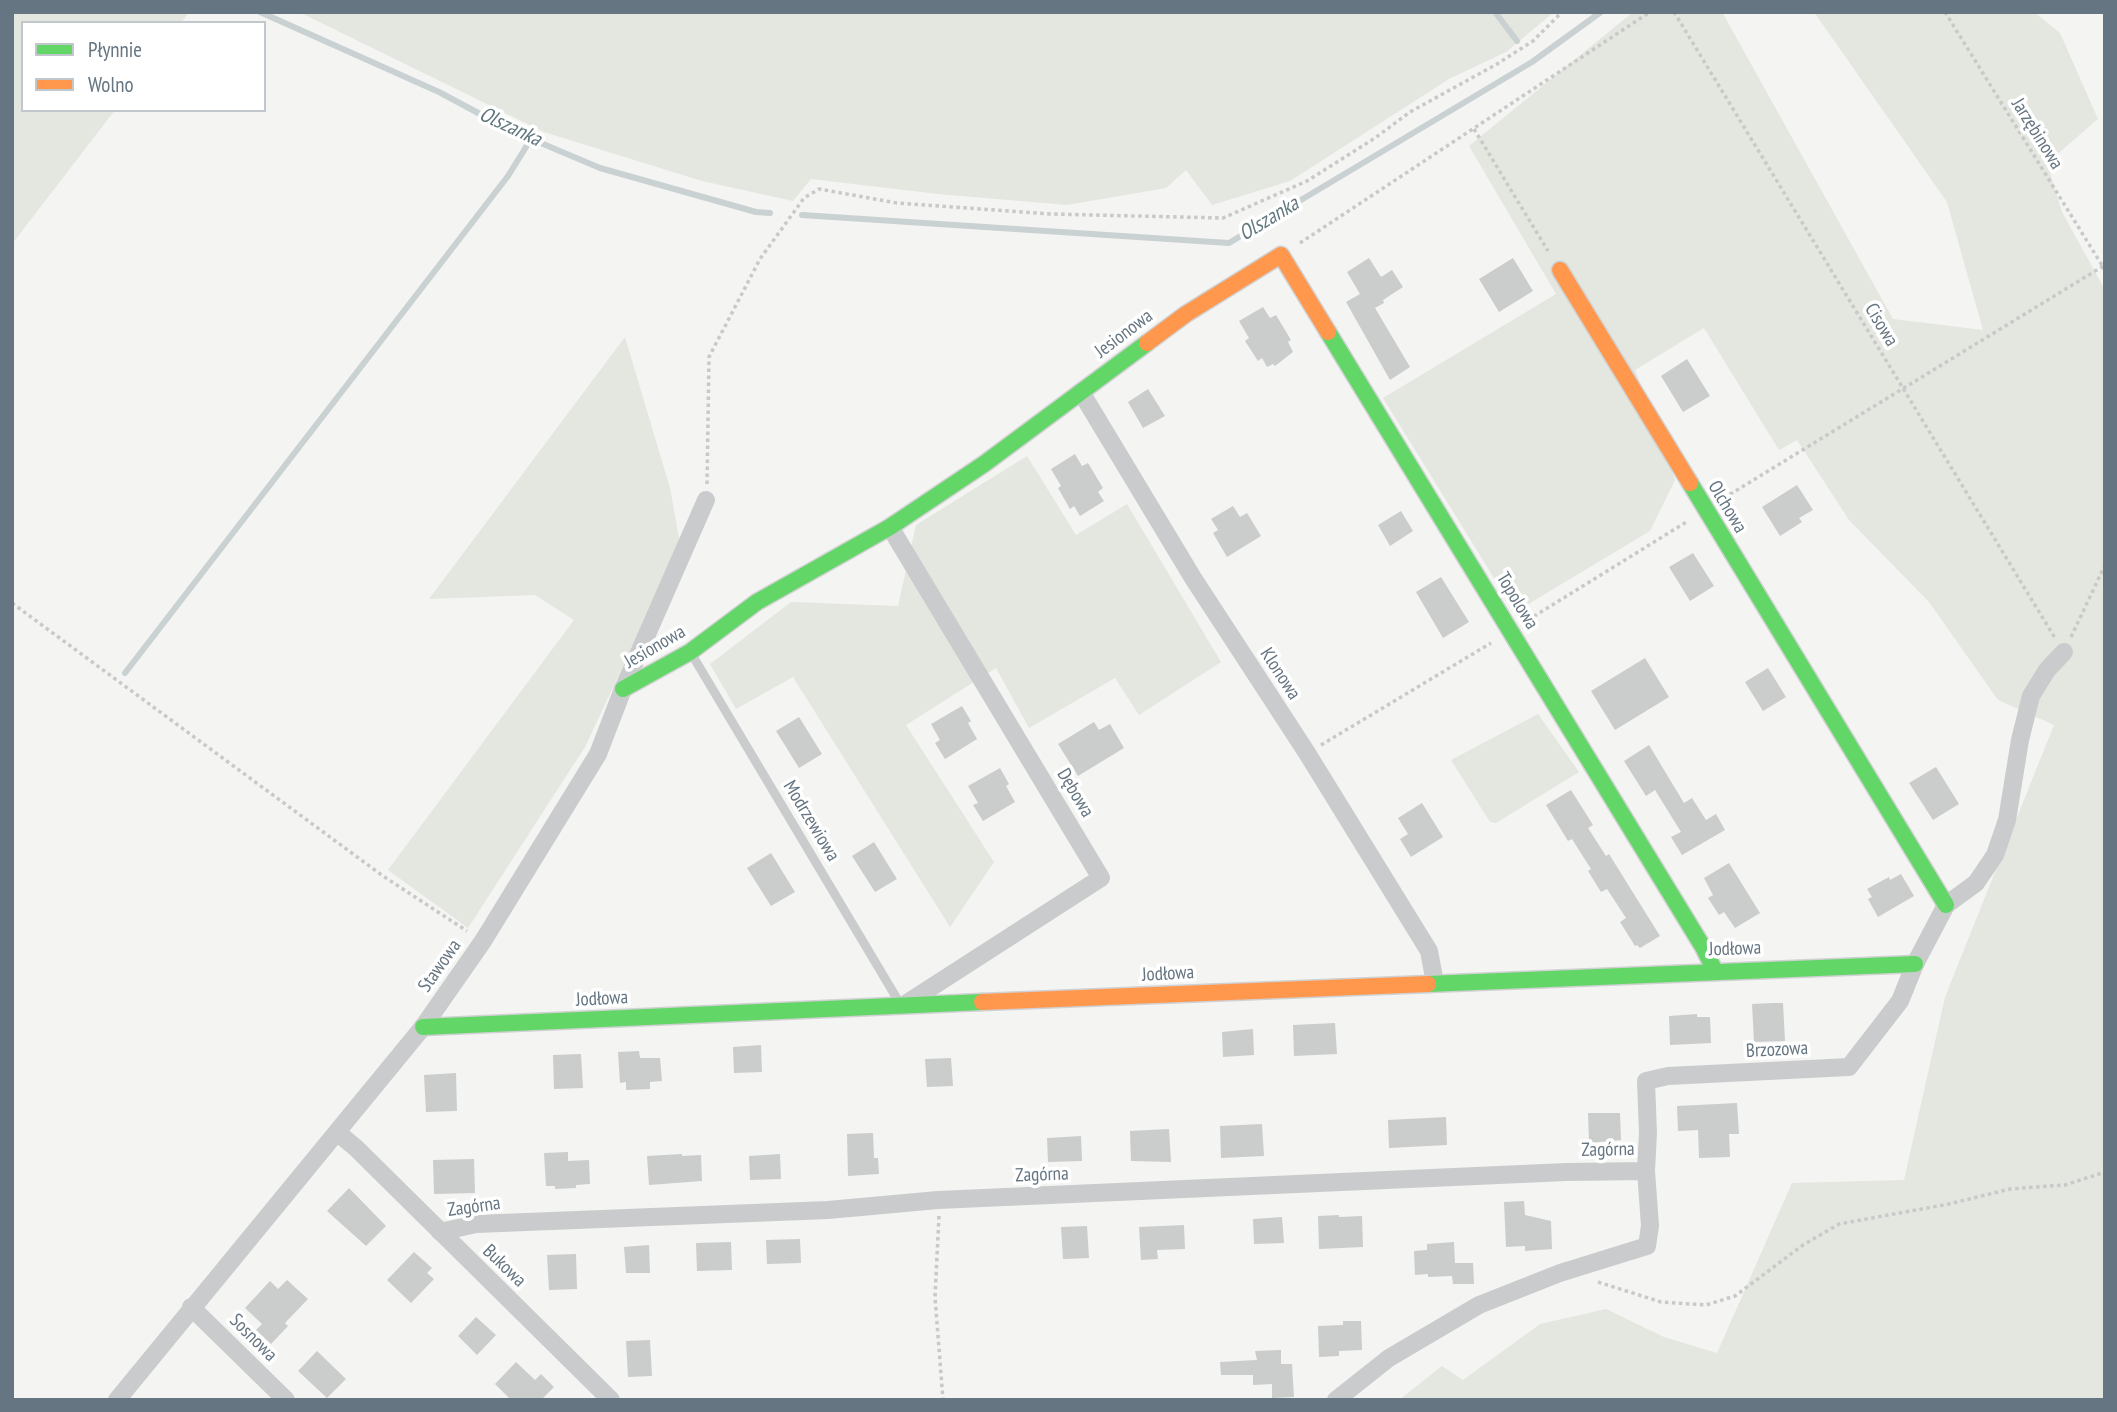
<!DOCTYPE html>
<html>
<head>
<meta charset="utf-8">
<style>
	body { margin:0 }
	#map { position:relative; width:2117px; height:1412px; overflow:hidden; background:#f4f4f2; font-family:"PT Sans Narrow",sans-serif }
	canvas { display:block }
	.frame { position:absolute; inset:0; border:14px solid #657581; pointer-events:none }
	.legend { position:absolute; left:21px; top:21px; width:245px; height:91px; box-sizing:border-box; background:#fff; border:2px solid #c1c8cd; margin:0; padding:9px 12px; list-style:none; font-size:21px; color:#657581 }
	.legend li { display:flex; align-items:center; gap:14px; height:35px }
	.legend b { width:35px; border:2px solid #c1c8cd }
</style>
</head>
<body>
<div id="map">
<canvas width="2117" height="1412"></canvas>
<div class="frame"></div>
<ul class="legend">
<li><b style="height:9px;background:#63d668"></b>Płynnie</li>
<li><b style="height:9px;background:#ff974d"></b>Wolno</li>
</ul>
</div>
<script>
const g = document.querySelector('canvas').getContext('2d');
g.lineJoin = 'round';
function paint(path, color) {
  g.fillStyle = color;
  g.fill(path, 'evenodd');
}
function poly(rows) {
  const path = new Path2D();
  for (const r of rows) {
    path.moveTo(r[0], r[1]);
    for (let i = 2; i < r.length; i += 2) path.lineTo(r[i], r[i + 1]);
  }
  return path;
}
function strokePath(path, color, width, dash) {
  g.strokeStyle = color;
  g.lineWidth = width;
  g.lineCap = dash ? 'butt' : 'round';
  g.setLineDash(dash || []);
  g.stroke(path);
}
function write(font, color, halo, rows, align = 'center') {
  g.font = font + ' "PT Sans Narrow",sans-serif';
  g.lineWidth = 7;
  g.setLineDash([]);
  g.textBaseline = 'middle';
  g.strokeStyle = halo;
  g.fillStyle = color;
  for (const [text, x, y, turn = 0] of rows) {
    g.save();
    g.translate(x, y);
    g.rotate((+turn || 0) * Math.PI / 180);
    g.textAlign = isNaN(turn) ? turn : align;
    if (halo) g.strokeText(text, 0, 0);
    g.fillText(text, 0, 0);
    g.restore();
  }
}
paint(poly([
	[12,12,189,12,181,23,23,23,23,110,115,110,12,244],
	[299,12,1554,12,1506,52,1449,79,1290,181,1212,205,1186,170,1166,188,1067,205,938,194,811,179,793,201,702,181,544,132],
	[1633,12,1722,12,1893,319,1983,330,1947,202,1814,12,2034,12,2060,33,2098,119,2047,163,2062,212,2105,290,2105,1400,1399,1400,1442,1366,1463,1380,1540,1324,1606,1309,1664,1337,1717,1353,1792,1183,1904,1180,1945,997,2054,725,1998,700,1929,602,1849,520,1797,440,1779,450,1704,328,1635,370,1675,480,1650,531,1515,612,1383,398,1556,294,1469,146],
	[625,337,670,488,680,544,585,747,468,928,388,870,574,620,535,595,429,599],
	[1027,456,1076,535,1127,504,1221,662,1139,715,1115,678,1029,728,996,668,906,725,994,862,950,927,793,677,736,709,710,664,791,602,898,606,916,525],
	[1538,714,1579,772,1496,823,1490,822,1451,760]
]), '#e4e6e0');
strokePath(poly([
	[260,12,439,92,510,130,600,168,756,212,770,213],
	[1495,12,1517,41],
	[802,215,1229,243,1532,62,1601,12],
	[125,673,508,176,531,139]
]), '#c9d1d3', 6);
paint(poly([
	[1369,258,1381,277,1392,270,1403,287,1383,300,1384,303,1375,308,1410,367,1390,380,1346,302,1360,294,1347,272],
	[1513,258,1533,291,1499,312,1479,279],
	[1263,307,1270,318,1276,315,1291,340,1288,342,1293,352,1275,366,1273,364,1267,367,1262,358,1258,361,1245,341,1249,338,1239,321],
	[1687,359,1710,396,1683,412,1661,376],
	[1148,389,1165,416,1143,428,1128,402],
	[1075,454,1082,466,1088,463,1103,488,1098,492,1104,501,1080,516,1074,506,1070,509,1058,488,1061,486,1051,469],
	[1797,485,1813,510,1799,518,1802,522,1780,536,1762,507],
	[1233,506,1240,517,1247,513,1261,536,1227,557,1213,533,1218,530,1211,519],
	[1401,511,1413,531,1390,546,1378,525],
	[1693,553,1714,586,1690,601,1669,567],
	[1441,577,1469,622,1443,638,1416,592],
	[1645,658,1669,697,1615,730,1591,691],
	[1768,668,1786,697,1763,711,1745,682],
	[962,706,971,721,968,723,977,739,945,759,935,743,940,740,931,724],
	[799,717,822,754,799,768,776,731],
	[1094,722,1099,730,1110,724,1124,748,1078,776,1058,744],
	[1649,745,1684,803,1692,798,1706,820,1716,814,1725,830,1682,855,1671,837,1681,832,1655,790,1646,796,1624,761],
	[1936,767,1959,804,1933,820,1909,783],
	[1000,768,1009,784,1006,786,1015,802,983,821,973,805,978,803,968,786],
	[1571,790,1593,825,1588,828,1606,856,1609,854,1660,936,1640,948,1637,945,1635,946,1620,922,1626,918,1607,889,1601,892,1588,871,1591,869,1572,839,1568,841,1546,805],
	[1422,803,1443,837,1411,857,1400,839,1408,834,1398,818],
	[874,842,897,879,875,892,852,856],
	[771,853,795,892,771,906,747,868],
	[1729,863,1760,913,1735,928,1724,912,1719,915,1708,898,1713,895,1704,878],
	[1901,874,1914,896,1878,917,1868,899,1872,897,1867,889,1889,877,1890,880],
	[1773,1003,1783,1003,1785,1041,1754,1042,1752,1004],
	[1697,1014,1697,1017,1710,1017,1711,1043,1670,1045,1669,1016],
	[1335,1023,1337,1054,1294,1056,1293,1025],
	[1253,1029,1254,1055,1223,1057,1222,1032],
	[761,1045,762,1072,734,1073,733,1047],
	[639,1051,640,1058,660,1058,662,1081,650,1082,650,1089,626,1090,626,1082,620,1083,618,1052],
	[581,1054,583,1088,554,1089,553,1055],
	[951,1058,953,1086,927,1087,925,1059],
	[456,1073,457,1111,426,1112,424,1075],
	[1737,1103,1739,1134,1729,1134,1730,1157,1699,1158,1698,1130,1678,1131,1677,1106],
	[1588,1113,1620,1113,1621,1140,1589,1143],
	[1446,1117,1447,1145,1389,1148,1388,1120],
	[1262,1124,1264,1156,1221,1158,1220,1126],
	[1169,1129,1171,1162,1131,1161,1130,1131],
	[873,1133,874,1158,878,1158,879,1174,848,1176,847,1134],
	[1081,1136,1082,1161,1048,1162,1047,1138],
	[568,1152,568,1161,589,1160,590,1184,576,1185,576,1188,555,1189,555,1186,546,1186,544,1153],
	[682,1154,682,1156,701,1155,702,1181,649,1185,647,1156],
	[780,1154,781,1179,750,1180,749,1156],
	[474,1159,475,1193,434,1194,433,1160],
	[349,1188,386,1226,366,1246,327,1211],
	[1524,1201,1525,1215,1551,1221,1552,1249,1525,1251,1525,1246,1506,1247,1504,1202],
	[1339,1215,1339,1217,1362,1216,1363,1247,1319,1249,1318,1216],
	[1282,1217,1284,1243,1254,1244,1253,1219],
	[1184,1225,1185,1249,1157,1250,1158,1259,1141,1260,1139,1227],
	[1087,1226,1089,1258,1063,1259,1061,1227],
	[800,1239,801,1263,767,1264,766,1240],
	[731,1242,732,1270,697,1271,696,1243],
	[1454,1242,1455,1263,1473,1263,1474,1284,1453,1284,1452,1276,1428,1277,1428,1274,1415,1275,1414,1251,1427,1250,1427,1244],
	[649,1245,650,1273,626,1273,624,1247],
	[414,1252,432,1268,427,1273,434,1279,411,1303,387,1280],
	[576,1254,577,1289,549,1290,547,1255],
	[287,1280,308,1299,285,1323,288,1326,271,1344,256,1330,262,1324,245,1308,270,1281,278,1289],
	[476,1317,496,1335,477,1355,458,1336],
	[1343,1321,1361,1321,1362,1350,1339,1351,1339,1356,1319,1357,1318,1326,1343,1325],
	[650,1340,652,1376,628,1377,626,1341],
	[1281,1350,1281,1364,1292,1364,1294,1397,1272,1398,1272,1384,1253,1385,1253,1375,1221,1375,1220,1362,1257,1360,1255,1351],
	[317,1351,346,1379,327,1398,298,1371],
	[516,1362,535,1380,541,1374,554,1387,541,1400,511,1400,495,1384]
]), '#cbcccc');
const fast = poly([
	[1328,332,1703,947,1715,971],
	[1690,483,1946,905],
	[623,689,690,652,757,602,890,527,984,464,1147,343],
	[1428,984,1915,964],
	[423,1027,982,1002]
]);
const slow = poly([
	[1560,270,1690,483],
	[1147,343,1186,314,1281,255,1328,332],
	[982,1002,1428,984]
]);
strokePath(fast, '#d0d1d2', 19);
strokePath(slow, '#d0d1d2', 19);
strokePath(poly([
	[1674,12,2055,638],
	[1945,12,2105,270],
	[1474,129,1548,251],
	[1300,243,1650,12],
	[707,484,709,357,760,259,804,198,819,189,897,203,1050,214,1223,218,1307,181,1375,138,1410,112,1497,64,1533,41,1562,12],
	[1724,498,2105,265],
	[12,603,383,876,467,931],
	[1528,620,1688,521],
	[2071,637,2105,565],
	[1321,745,1491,643],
	[939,1216,935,1297,943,1400],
	[1598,1282,1661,1302,1706,1305,1735,1296,1803,1245,1839,1224,1949,1204,2010,1189,2065,1185,2105,1172]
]), '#c8c9c8', 3.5, [3.5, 3.5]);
strokePath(poly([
	[691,653,899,1002]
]), '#cacbcc', 9);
strokePath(poly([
	[1081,392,1193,578,1307,753,1429,951,1435,983],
	[890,527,1101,878,907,1003],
	[338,1133,356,1148,611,1400],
	[440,1232,476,1224,828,1210,938,1200,1566,1172,1646,1171],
	[191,1307,286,1400],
	[117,1400,423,1027,483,941,598,754,623,689,706,500],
	[1336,1400,1389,1358,1479,1305,1560,1273,1647,1246,1650,1226,1646,1171,1648,1133,1646,1081,1668,1076,1849,1067,1900,1001,1915,964,1946,905,1976,883,1995,855,2007,820,2020,740,2031,696,2047,670,2064,652]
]), '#cacbcc', 18);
strokePath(fast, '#63d668', 16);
strokePath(slow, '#ff974d', 16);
write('19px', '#657581', '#fff', [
	["Jarzębinowa",2037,134,58],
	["Cisowa",1881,325,59],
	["Jesionowa",1124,334,-37],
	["Olchowa",1727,507,59],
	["Topolowa",1517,601,59],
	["Jesionowa",655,647,-30],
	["Klonowa",1280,674,57],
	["Dębowa",1075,793,59],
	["Modrzewiowa",811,821,59],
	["Jodłowa",1735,949,-2],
	["Stawowa",440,966,-55],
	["Jodłowa",1168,974,-3],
	["Jodłowa",602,999,-3],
	["Brzozowa",1777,1050,-3],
	["Zagórna",1608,1150,-1],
	["Zagórna",1042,1175,-2],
	["Zagórna",474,1207,-8],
	["Bukowa",504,1266,44],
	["Sosnowa",253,1338,45]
]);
write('italic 21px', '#60777e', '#fff', [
	["Olszanka",510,127,25],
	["Olszanka",1269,219,-31]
]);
</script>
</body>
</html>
